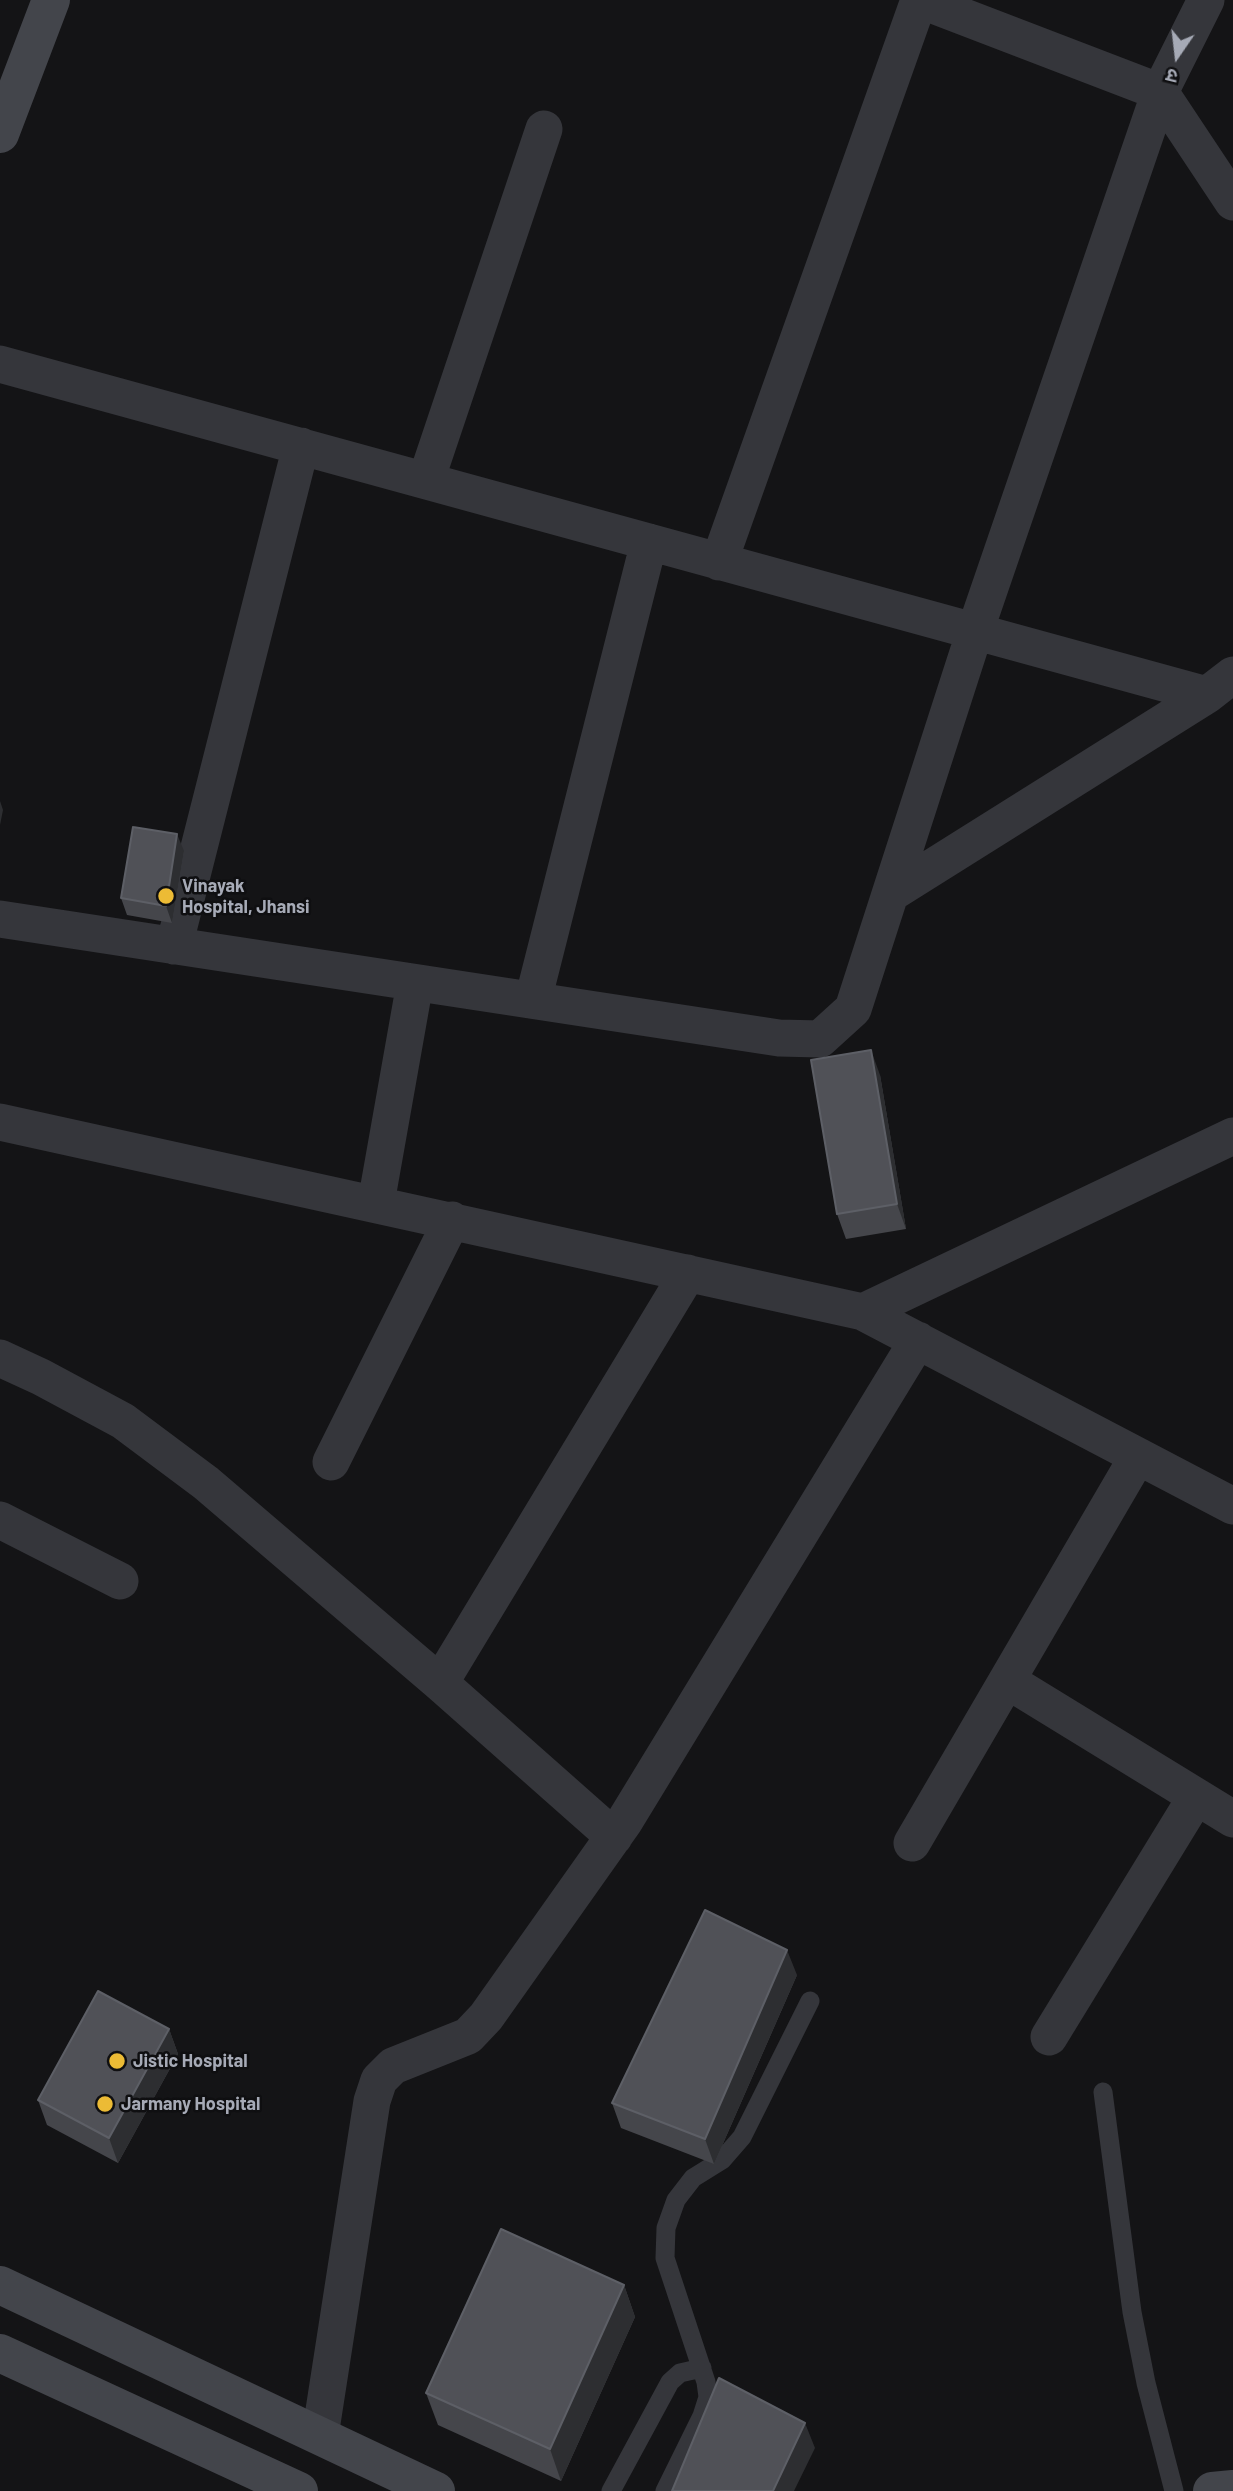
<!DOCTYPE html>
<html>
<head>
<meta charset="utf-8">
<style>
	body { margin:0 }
	#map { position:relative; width:1233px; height:2491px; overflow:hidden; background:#141416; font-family:Barlow,"Noto Sans Devanagari",sans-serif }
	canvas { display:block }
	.north { position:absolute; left:1142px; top:21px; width:70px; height:70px; -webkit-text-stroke:5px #0f0f11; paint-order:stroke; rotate:194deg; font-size:19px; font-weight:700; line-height:28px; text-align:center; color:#a6aab6 }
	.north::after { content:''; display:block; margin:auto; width:24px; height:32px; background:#a6aab6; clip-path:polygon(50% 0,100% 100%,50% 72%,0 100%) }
</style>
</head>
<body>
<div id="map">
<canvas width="1233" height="2491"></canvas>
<div class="north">उ</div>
</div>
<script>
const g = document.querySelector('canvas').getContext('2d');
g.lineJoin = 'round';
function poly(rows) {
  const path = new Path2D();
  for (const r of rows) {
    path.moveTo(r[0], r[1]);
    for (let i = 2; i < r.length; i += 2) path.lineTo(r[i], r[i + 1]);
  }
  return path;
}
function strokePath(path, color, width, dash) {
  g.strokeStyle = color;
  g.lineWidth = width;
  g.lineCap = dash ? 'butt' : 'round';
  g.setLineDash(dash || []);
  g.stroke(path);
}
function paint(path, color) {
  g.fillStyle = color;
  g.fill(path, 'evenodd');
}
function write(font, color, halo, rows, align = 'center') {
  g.font = font + ' Barlow,sans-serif';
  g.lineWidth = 5;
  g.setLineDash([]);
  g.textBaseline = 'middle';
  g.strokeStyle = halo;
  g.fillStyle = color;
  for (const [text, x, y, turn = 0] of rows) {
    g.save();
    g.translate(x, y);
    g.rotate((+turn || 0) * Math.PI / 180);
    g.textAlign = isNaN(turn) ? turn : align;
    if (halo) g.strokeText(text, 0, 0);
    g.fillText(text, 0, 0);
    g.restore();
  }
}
strokePath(poly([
	[1103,2092,1132,2312,1146,2383,1174,2491],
	[611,2491,670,2382,680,2373,702,2368],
	[665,2491,702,2416,708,2397,706,2382,665,2258,666,2228,676,2200,693,2178,722,2160,742,2137,810,2001]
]), '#35363b', 19);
strokePath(poly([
	[920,0,1160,92,1233,202],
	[0,364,1207,695],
	[426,480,544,129],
	[719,562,919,0],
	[890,894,1207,695,1233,675],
	[0,919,779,1038,820,1039,853,1009,975,631,1160,92,1206,0],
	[174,946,301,446],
	[533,1000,649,542],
	[0,1122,863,1312,1233,1136],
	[376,1203,415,983],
	[863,1312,1233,1506],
	[0,1358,41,1377,123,1421,206,1483,440,1683,614,1837],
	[331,1462,452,1220],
	[0,1520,120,1581],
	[1008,1681,1233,1819],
	[440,1683,688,1273],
	[912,1843,1138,1456],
	[1049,2037,1196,1797],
	[320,2436,372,2101,379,2080,393,2066,468,2036,486,2017,624,1822,918,1340]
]), '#35363b', 37);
strokePath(poly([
	[0,134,51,0],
	[0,2285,436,2491],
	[0,2353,299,2491],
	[1212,2491,1233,2489]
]), '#43454b', 38);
paint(poly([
	[184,851,172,923,127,915,121,898],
	[880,1075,906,1229,846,1239,837,1214],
	[797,1975,714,2164,621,2128,612,2103],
	[169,2029,178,2054,118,2163,47,2125,38,2100],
	[624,2285,635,2317,561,2481,438,2425,426,2393]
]), '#45464b');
paint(poly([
	[0,801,3,810,0,825],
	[177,834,184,851,172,923,166,906],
	[871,1050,880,1075,906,1229,897,1204],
	[787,1950,797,1975,714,2164,705,2139],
	[169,2029,178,2054,118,2163,109,2138],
	[624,2285,635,2317,561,2481,550,2449],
	[805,2423,815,2448,794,2491,773,2491]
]), '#2d2e31');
const building = poly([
	[133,827,177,834,166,906,121,898,133,827],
	[871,1050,897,1204,837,1214,811,1060,871,1050],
	[705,1910,787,1950,705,2139,612,2103,705,1910],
	[98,1991,169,2029,109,2138,38,2100,98,1991],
	[501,2229,624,2285,550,2449,426,2393,501,2229],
	[719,2378,805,2423,773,2491,672,2491,719,2378]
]);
paint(building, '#505157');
strokePath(building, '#5d5f66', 2);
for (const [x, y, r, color] of [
	[166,896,9,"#ecbb35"],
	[117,2061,9,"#ecbb35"],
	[105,2104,9,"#ecbb35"]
]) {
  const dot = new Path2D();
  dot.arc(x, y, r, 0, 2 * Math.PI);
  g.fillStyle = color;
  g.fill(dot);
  strokePath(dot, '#0f0f11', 2.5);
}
write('bold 18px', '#a6aab6', '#0f0f11', [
	["Vinayak",182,886],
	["Hospital, Jhansi",182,907],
	["Jistic Hospital",133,2061],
	["Jarmany Hospital",121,2104]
], 'left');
</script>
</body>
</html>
